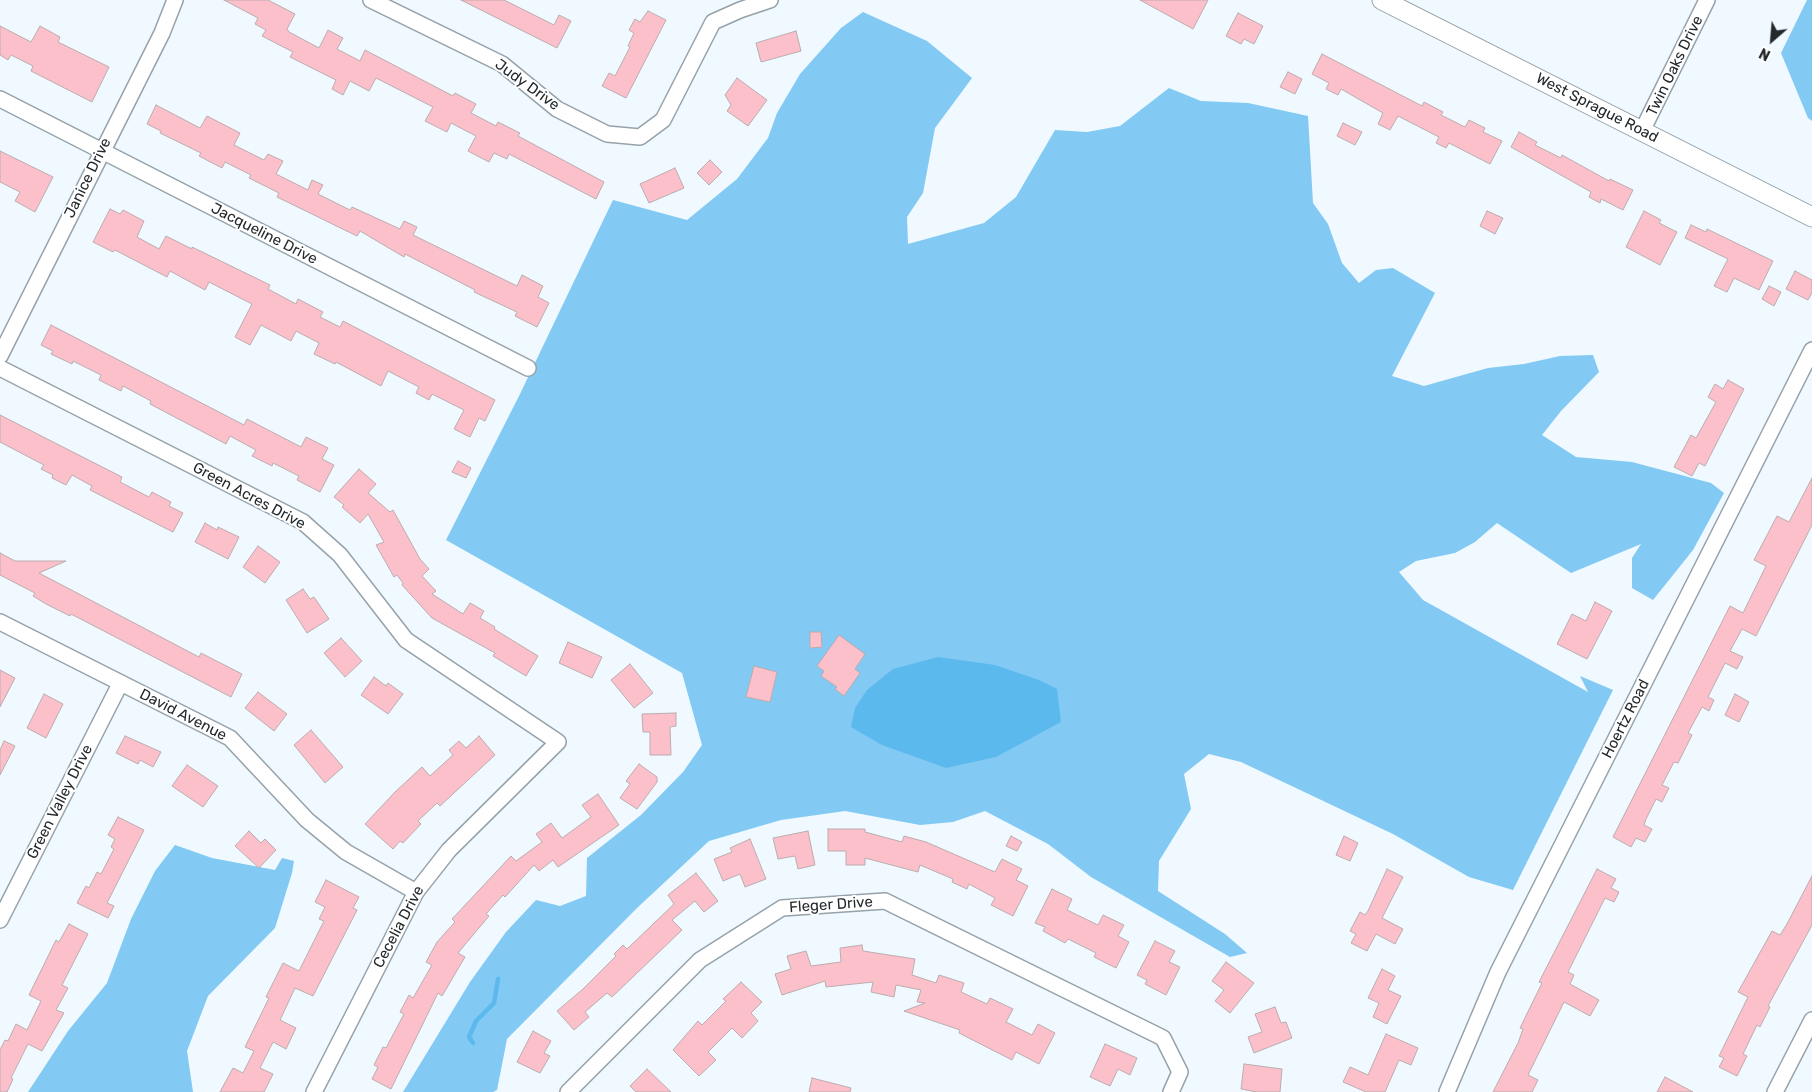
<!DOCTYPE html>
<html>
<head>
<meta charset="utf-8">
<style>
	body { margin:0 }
	#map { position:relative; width:1812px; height:1092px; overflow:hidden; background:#eff9ff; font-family:Rubik,sans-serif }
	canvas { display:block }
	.north { position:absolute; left:1747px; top:15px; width:50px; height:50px; -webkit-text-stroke:4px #fff; paint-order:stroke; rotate:207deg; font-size:14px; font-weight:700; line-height:20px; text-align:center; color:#24292c }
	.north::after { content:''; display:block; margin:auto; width:18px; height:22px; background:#24292c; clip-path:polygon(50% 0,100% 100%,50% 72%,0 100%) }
</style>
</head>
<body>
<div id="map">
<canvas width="1812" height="1092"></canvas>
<div class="north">N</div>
</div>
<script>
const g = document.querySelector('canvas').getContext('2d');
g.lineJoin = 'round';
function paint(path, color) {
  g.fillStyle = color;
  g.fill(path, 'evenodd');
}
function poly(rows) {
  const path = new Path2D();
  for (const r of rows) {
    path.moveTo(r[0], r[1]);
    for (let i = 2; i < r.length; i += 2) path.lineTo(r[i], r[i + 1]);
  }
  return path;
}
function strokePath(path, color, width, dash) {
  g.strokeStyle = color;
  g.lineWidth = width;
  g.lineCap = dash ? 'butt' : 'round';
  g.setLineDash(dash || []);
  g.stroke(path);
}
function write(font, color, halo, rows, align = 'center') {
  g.font = font + ' Rubik,sans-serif';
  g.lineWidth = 4;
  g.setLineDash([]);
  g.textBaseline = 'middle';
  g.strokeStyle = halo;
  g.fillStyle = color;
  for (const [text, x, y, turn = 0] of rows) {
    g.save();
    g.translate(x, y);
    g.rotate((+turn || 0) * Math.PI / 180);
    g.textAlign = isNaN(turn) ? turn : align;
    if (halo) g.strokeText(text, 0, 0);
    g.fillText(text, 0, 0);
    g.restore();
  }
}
paint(poly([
	[1807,0,1812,0,1812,121,1808,118,1781,53],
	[863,12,927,41,972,78,935,128,923,193,907,217,908,244,984,223,1016,197,1055,130,1087,132,1120,126,1169,88,1201,101,1248,103,1308,116,1313,203,1328,224,1342,263,1359,283,1376,270,1393,268,1435,293,1392,376,1424,386,1488,368,1524,364,1560,356,1593,355,1599,372,1561,411,1542,435,1576,457,1632,462,1711,483,1724,493,1693,550,1653,600,1632,588,1632,558,1641,544,1571,573,1497,523,1475,542,1455,553,1416,561,1399,572,1423,600,1588,692,1580,676,1613,690,1513,890,1469,877,1393,834,1241,762,1209,754,1184,774,1191,809,1159,861,1158,891,1225,934,1247,953,1230,957,1091,877,1048,844,985,811,953,822,920,825,845,811,781,820,709,841,637,908,507,1039,497,1090,493,1092,403,1092,470,982,506,932,536,900,560,906,586,896,587,858,641,815,683,772,702,745,682,673,446,540,520,394,613,200,687,220,737,179,768,138,777,113,800,74,841,28],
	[175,845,212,858,275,870,282,858,294,861,292,873,275,928,208,996,187,1051,193,1092,28,1092,68,1031,107,983,131,919,155,871]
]), '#82c9f3');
paint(poly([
	[938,657,995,665,1039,680,1057,689,1061,722,996,757,946,768,882,745,851,727,855,708,867,690,893,669]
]), '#5cb9ed');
strokePath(poly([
	[473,1043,469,1037,476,1021,494,1003,498,979]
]), '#5cb9ed', 4.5);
const building = poly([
	[224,0,268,0,295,14,287,29,289,32,319,48,328,30,343,38,337,49,360,61,365,50,453,96,455,93,476,104,471,113,496,126,498,122,520,133,518,136,604,182,596,199,509,154,507,159,494,153,489,162,468,151,476,136,451,123,447,132,425,121,433,107,376,78,369,91,350,81,343,95,332,89,336,80,290,57,293,52,262,36,266,30,255,24,258,18,224,0],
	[461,0,504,0,554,25,559,15,571,21,557,48,461,0],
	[1140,0,1208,0,1193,29,1140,0],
	[648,11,666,20,626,98,602,86,609,73,615,76,630,47,628,46,634,33,629,30,635,19,640,22,648,11],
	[1238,13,1263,26,1254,44,1244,39,1241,44,1226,36,1238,13],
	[0,26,31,42,40,26,60,37,58,42,109,67,92,102,31,71,33,66,11,55,8,60,0,55,0,26],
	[796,31,801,51,761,62,756,43,796,31],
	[1322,54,1422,106,1424,102,1443,112,1441,115,1465,127,1469,120,1485,128,1483,132,1502,141,1490,164,1449,143,1446,148,1436,143,1439,137,1398,116,1390,130,1378,124,1383,113,1341,89,1338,95,1326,89,1329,83,1312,74,1322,54],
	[1288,72,1302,79,1295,94,1280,87,1288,72],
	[737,78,767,100,748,126,727,111,731,105,725,95,737,78],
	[156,105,200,128,207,116,240,133,234,145,264,160,268,154,283,161,276,174,308,190,312,180,323,185,318,194,350,210,352,207,400,229,404,221,417,227,413,235,517,286,522,275,543,286,538,297,549,303,537,327,515,316,517,312,474,292,475,290,405,254,404,257,360,231,357,236,277,197,279,193,249,178,251,175,225,162,222,168,199,156,201,153,160,133,161,131,147,124,156,105],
	[1343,123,1362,132,1355,145,1337,136,1343,123],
	[1519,132,1537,142,1535,145,1561,158,1562,155,1609,181,1610,179,1633,190,1623,210,1601,199,1600,203,1589,197,1591,192,1511,147,1519,132],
	[0,151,53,177,35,212,15,201,20,192,0,182,0,151],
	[710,160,722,172,709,185,697,173,710,160],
	[675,168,684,188,649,203,640,184,675,168],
	[110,209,120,214,123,210,144,221,137,237,159,249,166,236,192,249,192,247,270,285,268,289,296,304,298,299,323,312,320,317,340,327,343,321,495,400,485,421,479,418,470,437,454,429,464,410,432,394,429,400,416,393,419,387,388,371,381,386,336,362,335,364,314,354,319,343,296,331,291,341,261,325,250,345,235,337,252,304,209,282,205,290,170,271,167,277,115,250,113,252,93,242,110,209],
	[1487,211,1503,218,1495,234,1480,226,1487,211],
	[1644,211,1661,220,1659,223,1677,232,1660,265,1626,247,1644,211],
	[1691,225,1706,232,1707,229,1773,261,1759,290,1734,278,1727,292,1714,286,1728,259,1685,238,1691,225],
	[1795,271,1812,280,1812,293,1808,300,1786,289,1795,271],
	[1769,286,1781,292,1774,306,1762,299,1769,286],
	[51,325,244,425,247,419,301,447,306,437,328,448,322,459,334,465,320,492,297,480,299,476,273,463,272,466,252,456,256,450,230,436,226,444,150,404,151,401,123,386,121,391,99,380,101,375,73,361,72,364,51,354,53,351,41,345,51,325],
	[1728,380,1744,389,1705,466,1699,463,1692,476,1674,467,1691,435,1696,438,1716,402,1708,397,1715,384,1723,389,1728,380],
	[0,415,122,477,120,482,149,497,152,492,171,502,169,506,183,513,173,532,90,490,92,486,72,475,66,485,52,478,53,475,41,469,44,465,0,442,0,415],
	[458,461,471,468,466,478,452,472,458,461],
	[359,469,376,484,368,493,390,512,393,510,420,559,429,569,422,576,436,591,432,594,463,614,470,603,484,611,480,618,495,627,494,629,538,656,526,676,493,656,495,653,432,618,402,585,403,583,397,575,394,577,376,545,384,542,368,514,360,523,342,507,344,505,334,497,359,469],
	[1812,478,1812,525,1756,636,1742,629,1730,651,1743,657,1737,669,1725,663,1708,697,1714,700,1709,711,1702,707,1688,733,1692,735,1678,763,1674,762,1662,785,1669,788,1662,802,1656,799,1646,819,1644,825,1652,829,1645,842,1636,838,1631,847,1613,837,1730,606,1743,613,1766,566,1754,560,1777,516,1789,522,1812,478],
	[205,523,217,530,218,527,239,537,228,559,195,542,205,523],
	[258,546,280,562,265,583,243,567,258,546],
	[0,553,15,561,66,561,39,573,199,657,201,653,242,674,231,697,71,614,70,616,46,604,33,596,35,593,0,575,0,553],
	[303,589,310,599,314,597,329,619,307,633,286,600,303,589],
	[1595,602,1612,611,1587,659,1557,644,1572,614,1586,621,1595,602],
	[810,632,821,632,822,647,810,648,810,632],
	[839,635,865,654,855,669,860,673,844,696,835,689,837,687,821,676,824,671,817,666,839,635],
	[341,638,362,661,345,677,324,653,341,638],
	[568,642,602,657,592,678,559,663,568,642],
	[630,664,653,693,634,708,611,680,630,664],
	[754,666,777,672,770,702,746,697,754,666],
	[0,670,15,678,0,707,0,670],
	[374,677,386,686,388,683,403,694,388,714,361,695,374,677],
	[258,692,287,714,274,731,245,708,258,692],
	[44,694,63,704,46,738,27,728,44,694],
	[1735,694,1749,702,1739,722,1725,715,1735,694],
	[676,713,676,726,670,727,671,755,650,755,650,732,643,732,642,714,676,713],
	[311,730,343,767,325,783,294,745,311,730],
	[125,736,161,752,153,767,140,760,138,764,116,753,125,736],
	[479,736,495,755,440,806,437,803,418,821,421,824,403,843,400,841,393,849,365,824,395,792,422,767,430,776,453,755,449,750,459,741,466,748,479,736],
	[4,741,15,746,0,775,0,750,4,741],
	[639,764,657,777,657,782,637,809,620,798,630,784,626,781,639,764],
	[187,765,218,786,203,807,172,786,187,765],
	[598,794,619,825,558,867,553,860,539,871,534,865,505,897,503,895,486,914,489,916,458,953,465,957,442,996,438,993,391,1089,372,1079,378,1067,374,1065,383,1047,386,1048,404,1014,400,1012,409,995,413,998,432,965,426,962,437,942,455,922,452,919,511,856,516,861,542,842,536,834,551,823,562,838,591,817,582,805,598,794],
	[118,817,144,830,107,903,114,906,108,918,77,903,86,886,89,888,97,872,101,874,114,849,111,847,115,839,108,835,118,817],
	[828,829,865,829,865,832,902,842,904,836,926,842,995,872,1002,859,1022,869,1016,880,1028,886,1013,916,991,905,995,898,969,884,967,889,952,882,953,879,920,865,918,872,865,858,865,865,846,865,846,851,828,851,828,829],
	[249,831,261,843,265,839,276,850,259,868,235,846,249,831],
	[808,831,815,865,798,869,795,856,778,859,773,838,808,831],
	[1011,836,1022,842,1017,851,1006,846,1011,836],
	[1344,836,1358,843,1350,861,1336,855,1344,836],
	[750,839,766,879,745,887,740,874,723,881,714,859,732,852,730,848,750,839],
	[1387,869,1403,877,1382,918,1403,929,1395,944,1376,934,1367,951,1351,943,1356,934,1350,931,1360,912,1365,915,1368,911,1387,869],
	[1597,869,1616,879,1611,888,1619,892,1614,902,1605,898,1568,972,1574,975,1570,984,1599,1000,1590,1016,1564,1002,1528,1075,1538,1080,1532,1092,1493,1092,1518,1043,1523,1029,1520,1028,1542,983,1539,982,1597,869],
	[696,873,718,901,704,912,695,901,672,920,682,930,612,997,607,993,585,1012,589,1017,574,1030,557,1011,583,989,616,956,614,954,623,945,627,949,674,904,668,895,696,873],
	[1812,876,1812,925,1768,1006,1770,1007,1760,1027,1757,1025,1743,1054,1747,1056,1737,1076,1719,1067,1724,1058,1719,1056,1748,997,1738,992,1772,931,1780,935,1787,924,1812,876],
	[326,880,359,897,353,908,357,910,313,996,295,988,280,1020,296,1028,286,1049,273,1042,260,1068,273,1074,264,1092,220,1092,233,1068,243,1073,254,1051,245,1047,269,998,266,997,283,963,299,971,324,921,319,919,325,907,315,902,326,880],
	[1052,889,1072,899,1067,910,1098,925,1103,915,1124,925,1118,936,1129,942,1116,968,1094,957,1096,953,1068,939,1065,943,1043,931,1045,927,1035,923,1052,889],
	[69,924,88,934,62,985,68,988,56,1010,64,1013,42,1051,28,1044,11,1078,13,1079,7,1092,0,1092,0,1050,5,1040,8,1041,16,1024,27,1030,41,1001,29,995,56,940,59,942,69,924],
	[1155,941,1175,951,1169,962,1180,967,1166,995,1145,984,1147,980,1137,975,1155,941],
	[862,945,863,951,915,959,912,975,936,983,939,975,964,983,961,992,987,1004,990,998,1013,1009,1006,1022,1032,1035,1038,1024,1055,1033,1039,1064,1016,1052,1012,1060,959,1033,960,1030,904,1011,925,1003,917,1002,921,990,896,985,894,997,871,992,873,982,826,987,825,981,782,995,775,974,791,969,787,956,806,951,811,966,841,962,840,948,862,945],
	[1226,962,1254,983,1230,1013,1215,1001,1224,990,1212,981,1226,962],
	[1382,969,1395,976,1388,990,1401,996,1387,1024,1373,1017,1379,1003,1368,998,1382,969],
	[741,982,762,1002,751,1013,758,1021,742,1038,732,1028,708,1052,716,1060,699,1076,673,1050,698,1021,702,1025,726,1001,723,999,741,982],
	[1275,1007,1281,1023,1286,1022,1292,1038,1254,1053,1248,1037,1262,1032,1255,1014,1275,1007],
	[533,1031,551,1041,544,1053,550,1056,540,1073,517,1062,533,1031],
	[1386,1034,1418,1048,1411,1065,1399,1060,1385,1092,1366,1092,1343,1082,1350,1067,1368,1075,1386,1034],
	[1105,1044,1137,1058,1130,1075,1118,1069,1110,1086,1090,1077,1105,1044],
	[1244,1064,1282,1069,1280,1092,1257,1092,1241,1089,1244,1064],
	[647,1069,671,1092,636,1092,630,1086,647,1069],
	[1665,1077,1693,1092,1657,1092,1665,1077],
	[812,1078,851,1088,850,1092,809,1092,812,1078]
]);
paint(building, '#fcc0ca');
strokePath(building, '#bbacae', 1);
const minor = poly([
	[371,0,502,64,557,109,607,134,640,137,663,120,713,22,740,10,770,0],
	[0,99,528,368],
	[1642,131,1707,0],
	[0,356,162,33,175,0],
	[0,368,303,522,340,555,406,640,558,742,449,850,416,892,314,1092],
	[0,622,230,738,307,820,346,852,416,892],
	[0,920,120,684],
	[568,1092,700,960,782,908,885,901,1163,1038,1180,1072,1171,1092],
	[1447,1092,1498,972,1812,350],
	[1775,1092,1812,1020]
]);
const tertiary = poly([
	[1382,0,1812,217]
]);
strokePath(minor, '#96a2a9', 18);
strokePath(tertiary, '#96a2a9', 21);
strokePath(minor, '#fff', 15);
strokePath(tertiary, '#fff', 19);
write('15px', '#24292c', '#fff', [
	["Twin Oaks Drive",1675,66,-64],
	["Judy Drive",527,85,36],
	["West Sprague Road",1597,108,27],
	["Janice Drive",88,178,-64],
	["Jacqueline Drive",264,234,27],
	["Green Acres Drive",249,496,28],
	["David Avenue",183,715,27],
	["Hoertz Road",1626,719,-63],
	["Green Valley Drive",60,802,-63],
	["Fleger Drive",831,905,-4],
	["Cecelia Drive",399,927,-62]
]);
</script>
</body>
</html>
